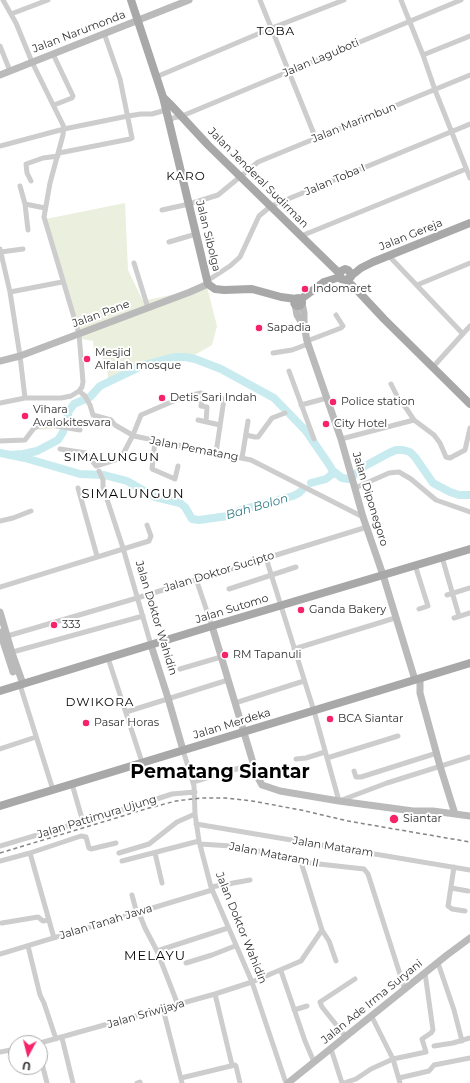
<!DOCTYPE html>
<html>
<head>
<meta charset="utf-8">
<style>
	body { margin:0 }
	#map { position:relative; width:470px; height:1083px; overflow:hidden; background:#fff; font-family:Montserrat,sans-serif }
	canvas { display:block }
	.north { position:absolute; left:8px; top:1035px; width:40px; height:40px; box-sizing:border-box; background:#fff; border:1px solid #acacac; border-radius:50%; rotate:187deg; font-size:11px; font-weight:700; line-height:16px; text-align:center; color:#303030 }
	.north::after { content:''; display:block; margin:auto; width:14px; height:18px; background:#f72369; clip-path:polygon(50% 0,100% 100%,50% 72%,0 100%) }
</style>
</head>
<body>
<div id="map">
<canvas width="470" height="1083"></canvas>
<div class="north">U</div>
</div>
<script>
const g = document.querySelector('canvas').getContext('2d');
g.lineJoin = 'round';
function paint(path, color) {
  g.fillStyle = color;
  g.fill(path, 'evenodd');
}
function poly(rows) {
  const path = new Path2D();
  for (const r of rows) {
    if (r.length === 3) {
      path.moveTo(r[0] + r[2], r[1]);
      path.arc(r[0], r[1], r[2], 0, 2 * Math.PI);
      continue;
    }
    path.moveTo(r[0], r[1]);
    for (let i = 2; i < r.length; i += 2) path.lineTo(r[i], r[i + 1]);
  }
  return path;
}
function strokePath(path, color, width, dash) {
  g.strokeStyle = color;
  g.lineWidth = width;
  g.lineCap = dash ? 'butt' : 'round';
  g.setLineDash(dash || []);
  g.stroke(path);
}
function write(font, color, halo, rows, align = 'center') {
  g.font = font + ' Montserrat,sans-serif';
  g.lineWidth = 4;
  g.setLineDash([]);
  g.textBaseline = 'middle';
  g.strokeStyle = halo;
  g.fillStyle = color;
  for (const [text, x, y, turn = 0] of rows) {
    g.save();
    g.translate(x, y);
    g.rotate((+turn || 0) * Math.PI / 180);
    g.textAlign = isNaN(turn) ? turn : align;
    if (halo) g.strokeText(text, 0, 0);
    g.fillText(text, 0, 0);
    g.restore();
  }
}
paint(poly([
	[125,203,128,270,143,301,207,287,217,326,212,345,193,356,172,355,145,362,108,379,107,366,103,363,102,352,94,351,93,341,82,339,46,219],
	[53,419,53,429,35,430,34,421]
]), '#ebefdd');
strokePath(poly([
	[0,453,25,458,80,474,104,475,127,481,155,497,180,503,185,507,192,519,199,520,228,516,244,509,293,496,299,493,302,490],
	[9,455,23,454,37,451,58,440,63,432,69,411,74,404,90,397,100,386,144,365,174,357,185,357,195,359,221,369,274,398,306,431,328,463,333,471,342,478,349,479,365,466,389,453,396,450,403,450,410,452,415,457,433,483,450,492,459,495,470,495],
	[311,483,326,479,331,475,333,471,336,474]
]), '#c8ebf0', 8);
strokePath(poly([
	[260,0,316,139],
	[401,0,423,55,435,90,470,178],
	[11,14,48,0],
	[0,46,10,71],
	[53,54,73,96,72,98,54,105],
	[423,55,470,36],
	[156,77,272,28,344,0],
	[169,122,173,118,182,116,461,0],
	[0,146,64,129,128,116,141,114,152,114,166,110],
	[59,153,130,139,132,138,120,79,104,33],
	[31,181,27,173,26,164,43,158,58,156],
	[20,186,25,204,45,208],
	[25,204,28,230],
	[162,210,189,204,218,195,258,162,470,75],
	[301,236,466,169],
	[169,242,196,234],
	[0,249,10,292,20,356,25,398],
	[1,252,23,249],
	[389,256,463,334],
	[134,263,148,308],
	[207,281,230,266,240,257,259,216,271,206,470,124],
	[417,285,470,263],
	[10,292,62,282],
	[307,341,341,328,343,326,336,315],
	[273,353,292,350,308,344],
	[433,367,470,326],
	[289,371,314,439],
	[391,384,400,402,404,405,414,420],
	[79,391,85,396,90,405,93,415,111,420,115,425,134,436,251,460,363,517],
	[0,403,25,398,61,398,71,396,79,391,82,387,83,382,79,334,44,217,50,183,63,135,64,127,32,62,16,23,3,0],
	[301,405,327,398],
	[198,420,220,425],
	[246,435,255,437,258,437,272,418,285,413],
	[341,439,414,420,434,435,440,443,446,457,450,458,465,450,470,428],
	[0,441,25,440,34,428,39,426,51,425,80,430],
	[155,441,152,469,175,479,178,466],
	[60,449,86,453,96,466,121,458,133,435,141,415,183,397,201,393,203,394,201,406,207,407,206,422],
	[216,453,224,399],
	[242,458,248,421],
	[99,471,103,480,103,487,123,548,151,645],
	[78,488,97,556],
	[355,488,389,473,399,472,411,479,436,500,470,512],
	[0,521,13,518,31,511],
	[442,557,459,616],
	[266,558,314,711,339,801,387,783,470,757],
	[415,565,428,606,419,609],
	[196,579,212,626],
	[0,587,149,541,151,536,147,525],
	[229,589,296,567],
	[447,595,470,588],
	[454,618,470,613],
	[4,637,137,598,367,527],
	[294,649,395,618],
	[9,653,143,616],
	[108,658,142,762],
	[180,669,221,657],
	[20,685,53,790],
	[235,703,304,681],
	[126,712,228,680],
	[0,749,36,737],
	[183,750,194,786,195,814,199,841,211,887,252,982,286,1083],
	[327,758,398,736],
	[296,759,306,758,325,752],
	[354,771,356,777,361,777,437,753],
	[193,782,253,764],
	[72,784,83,822],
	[196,824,470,870],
	[200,844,231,846,246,848,301,862,364,869,368,874,405,990],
	[0,846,144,803,172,794,195,792],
	[30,853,54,938],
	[119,853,149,844,177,822,195,814],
	[155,853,162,883],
	[0,861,30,853,81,836,86,837,89,848,91,849,116,843],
	[122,861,199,841],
	[454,867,448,906,452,909,465,911],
	[211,887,250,880],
	[451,888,468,891],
	[132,895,137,914],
	[139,913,145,928,157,951,178,1005],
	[2,923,38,917,43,921,49,920],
	[322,930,329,941,336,961],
	[28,946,40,995,44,1003,56,1039],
	[157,951,228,928],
	[0,954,212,890],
	[186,963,212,955,235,946],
	[438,963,454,1010,462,1041],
	[281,971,305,1041,314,1062],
	[215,994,232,1065],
	[163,1009,182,1083],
	[294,1010,307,1006],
	[372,1017,393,1059,400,1083],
	[346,1037,322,1007,320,1002,355,979],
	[62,1038,73,1083],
	[40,1043,215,994,252,982,301,961,322,930,301,862],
	[434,1046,453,1043,470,1038],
	[331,1049,342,1083],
	[0,1052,16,1049],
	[40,1056,47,1083],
	[181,1078,235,1065,236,1066,240,1083],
	[399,1078,429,1071,434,1065,470,1058],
	[137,1083,140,1082],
	[344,1083,356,1079,371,1069,393,1059,426,1052,422,1039,431,1033,433,1030,425,973]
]), '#cdcdcd', 5);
strokePath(poly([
	[0,75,189,0],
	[302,303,304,313,304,325,307,341,341,439,363,517,383,575,415,680],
	[295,304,297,315,303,325],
	[0,361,20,356,190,292,208,284],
	[0,612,12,653,23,684],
	[212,626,257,776,262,785,280,791,339,801,413,811,433,811,470,816],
	[0,632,13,672],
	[151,645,168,698,183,750],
	[420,679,420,693,440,766,455,814],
	[288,1083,447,955,470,938]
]), '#bababa', 7);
strokePath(poly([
	[131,0,163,97,208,284,215,289,224,290,252,289,281,297,296,299],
	[163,97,171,105,208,145,340,274],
	[351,276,361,268,373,262,470,223],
	[346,280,351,277,351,274,348,270,345,269,341,271,340,274,341,279,346,280,356,289,384,319,470,404],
	[298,302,4],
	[301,299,324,282,340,277],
	[0,691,212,626,470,549],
	[0,806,470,663]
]), '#a8a8a8', 8);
strokePath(poly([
	[0,853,149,808,176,801,201,798,226,798,252,801,301,810,348,821,470,842]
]), '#858585', 1.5, [4, 3]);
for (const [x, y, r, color] of [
	[305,289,4,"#f72369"],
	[259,328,4,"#f72369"],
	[87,359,4,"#f72369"],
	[162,398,4,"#f72369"],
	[333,402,4,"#f72369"],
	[25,416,4,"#f72369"],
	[326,424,4,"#f72369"],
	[301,610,4,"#f72369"],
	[54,625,4,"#f72369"],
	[225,655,4,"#f72369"],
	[330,719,4,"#f72369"],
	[86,723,4,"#f72369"],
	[394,819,5,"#f72369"]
]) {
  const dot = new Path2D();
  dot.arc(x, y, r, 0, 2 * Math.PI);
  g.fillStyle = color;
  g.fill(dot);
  strokePath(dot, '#fff', 1.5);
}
write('11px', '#303030', '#fff', [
	["Jalan Narumonda",79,32,-21],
	["Jalan Laguboti",321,58,-23],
	["Jalan Marimbun",354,123,-22],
	["Jalan Jenderal Sudirman",258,178,45],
	["Jalan Toba I",335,180,-23],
	["Jalan Gereja",411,235,-22],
	["Jalan Sibolga",208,236,76],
	["Jalan Pane",101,314,-20],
	["Jalan Pematang",194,449,11],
	["Jalan Diponegoro",370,499,73],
	["Jalan Doktor Sucipto",219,572,-17],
	["Jalan Sutomo",232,609,-17],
	["Jalan Doktor Wahidin",156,618,73],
	["Jalan Merdeka",232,724,-17],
	["Jalan Pattimura Ujung",97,817,-17],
	["Jalan Mataram",333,847,9],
	["Jalan Mataram II",274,855,11],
	["Jalan Tanah Jawa",106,922,-17],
	["Jalan Doktor Wahidin",241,928,68],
	["Jalan Ade Irma Suryani",372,1002,-39],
	["Jalan Sriwijaya",146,1014,-16]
]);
write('11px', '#303030', '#fff', [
	["Indomaret",313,289],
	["Sapadia",267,328],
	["Mesjid",95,353],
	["Alfalah mosque",95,366],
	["Detis Sari Indah",170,398],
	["Police station",341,402],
	["Vihara",33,410],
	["Avalokitesvara",33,423],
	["City Hotel",334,424],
	["Ganda Bakery",309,610],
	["333",62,625],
	["RM Tapanuli",233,655],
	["BCA Siantar",338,719],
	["Pasar Horas",94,723],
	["Siantar",403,819]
], 'left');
g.letterSpacing = '1px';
write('12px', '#000', '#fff', [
	["TOBA",276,31],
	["KARO",186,176],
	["SIMALUNGUN",112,457],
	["DWIKORA",100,702]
]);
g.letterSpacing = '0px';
write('italic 12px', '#307b87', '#fff', [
	["Bah Bolon",257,507,-16]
]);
g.letterSpacing = '1px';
write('13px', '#000', '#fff', [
	["SIMALUNGUN",133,494],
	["MELAYU",155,956]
]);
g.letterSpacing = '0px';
write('bold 19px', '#000', '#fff', [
	["Pematang Siantar",220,772]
]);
</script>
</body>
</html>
